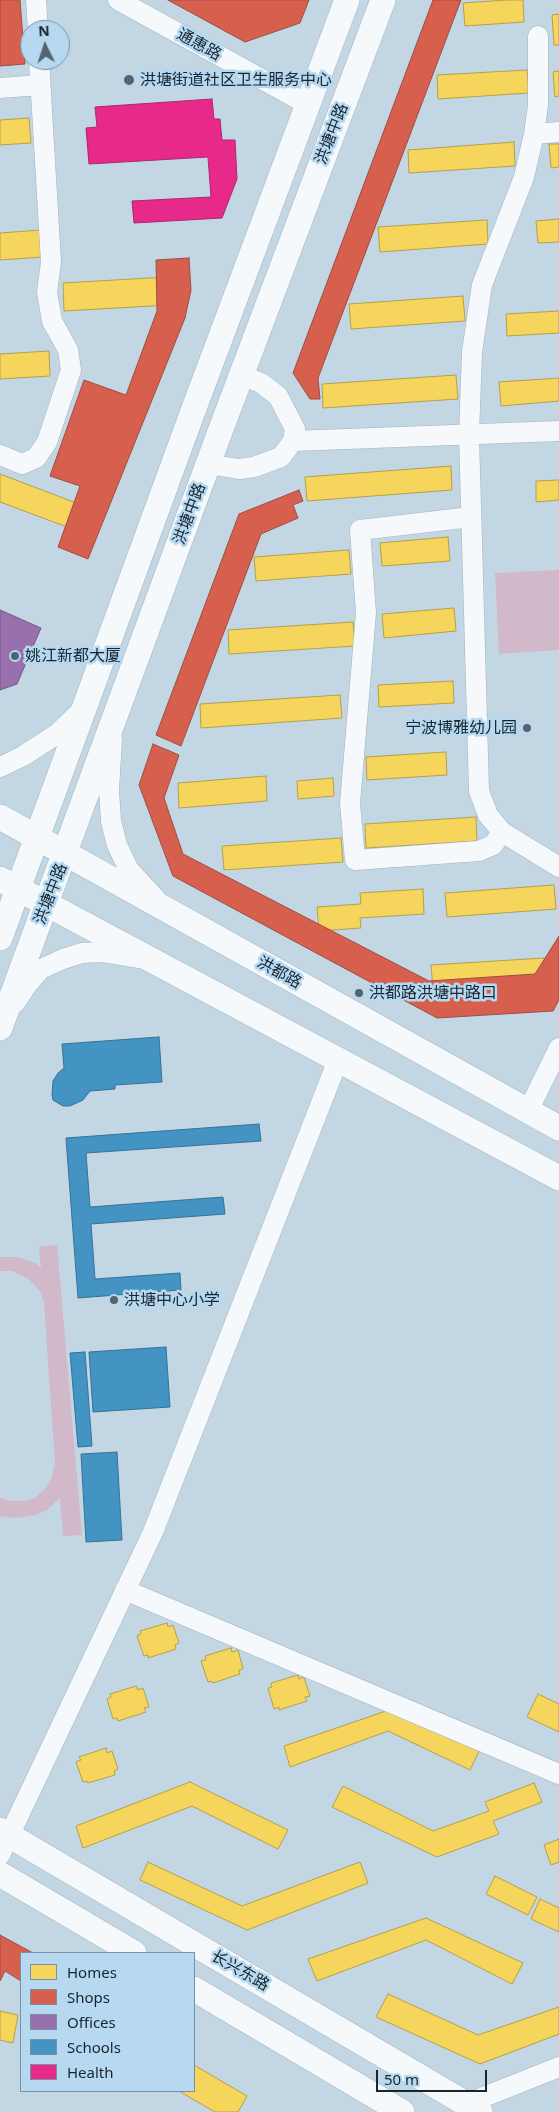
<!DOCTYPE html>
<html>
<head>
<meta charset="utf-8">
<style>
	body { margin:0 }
	#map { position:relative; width:559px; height:2112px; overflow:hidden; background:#c3d6e4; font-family:"Noto Sans",sans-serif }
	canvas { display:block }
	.legend { position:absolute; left:20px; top:1952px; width:175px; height:140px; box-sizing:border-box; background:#b6d9f1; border:1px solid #7791a3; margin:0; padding:6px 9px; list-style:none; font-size:15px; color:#18252e }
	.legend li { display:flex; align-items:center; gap:10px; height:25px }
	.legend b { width:25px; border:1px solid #7791a3 }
	.north { position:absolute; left:20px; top:20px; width:50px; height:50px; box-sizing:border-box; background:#b6d9f1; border:1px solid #7791a3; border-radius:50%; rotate:356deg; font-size:14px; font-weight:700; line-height:20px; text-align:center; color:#18252e }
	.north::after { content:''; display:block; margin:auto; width:18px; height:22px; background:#54636e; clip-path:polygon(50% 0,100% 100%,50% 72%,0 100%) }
	.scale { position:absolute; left:376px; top:2070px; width:111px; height:22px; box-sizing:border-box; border:2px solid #18252e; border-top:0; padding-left:6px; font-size:15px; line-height:18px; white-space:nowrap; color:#18252e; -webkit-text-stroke:4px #b6d9f1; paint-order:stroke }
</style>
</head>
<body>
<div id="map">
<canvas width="559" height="2112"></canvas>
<ul class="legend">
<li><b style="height:14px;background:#f6d55c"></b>Homes</li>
<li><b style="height:14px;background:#d6604d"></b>Shops</li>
<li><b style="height:14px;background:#9970ab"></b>Offices</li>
<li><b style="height:14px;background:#4393c3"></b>Schools</li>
<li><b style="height:14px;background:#e7298a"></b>Health</li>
</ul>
<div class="north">N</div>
<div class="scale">50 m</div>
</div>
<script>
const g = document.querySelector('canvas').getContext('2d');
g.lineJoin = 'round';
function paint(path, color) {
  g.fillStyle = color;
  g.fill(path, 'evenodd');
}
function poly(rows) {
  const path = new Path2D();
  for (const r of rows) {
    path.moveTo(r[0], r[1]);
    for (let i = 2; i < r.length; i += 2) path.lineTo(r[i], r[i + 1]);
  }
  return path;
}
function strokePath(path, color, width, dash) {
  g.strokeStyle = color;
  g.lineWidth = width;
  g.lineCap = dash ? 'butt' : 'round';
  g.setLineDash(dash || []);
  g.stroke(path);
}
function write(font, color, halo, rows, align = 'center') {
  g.font = font + ' "Noto Sans","Noto Sans SC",sans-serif';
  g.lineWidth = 5;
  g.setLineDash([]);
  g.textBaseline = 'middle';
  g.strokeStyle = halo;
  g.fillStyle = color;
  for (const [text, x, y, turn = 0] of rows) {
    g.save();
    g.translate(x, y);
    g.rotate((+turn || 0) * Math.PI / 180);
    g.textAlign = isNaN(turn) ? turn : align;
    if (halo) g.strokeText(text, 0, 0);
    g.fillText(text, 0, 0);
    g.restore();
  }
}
paint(poly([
	[559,570,559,650,499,654,495,573],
	[57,1245,82,1535,63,1536,60,1498,47,1510,36,1515,16,1518,0,1516,0,1498,10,1501,23,1501,35,1498,45,1489,52,1477,55,1462,44,1303,41,1293,29,1279,12,1271,0,1271,0,1257,19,1257,37,1264,41,1268,39,1247]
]), '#d2b9ca');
const homes = poly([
	[241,0,272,0,273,20,242,22,241,0],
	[506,0,523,0,524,22,465,26,463,3,506,0],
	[0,2,8,2,10,28,0,29,0,2],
	[559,14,559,45,554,45,552,15,559,14],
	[527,70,529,93,438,99,437,75,527,70],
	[559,71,559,96,555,97,553,72,559,71],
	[29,118,31,143,0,145,0,120,29,118],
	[514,142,515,166,409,173,408,150,514,142],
	[549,144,559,144,559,167,551,168,549,144],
	[559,219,559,242,538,243,536,221,559,219],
	[487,220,488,244,380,252,378,227,487,220],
	[41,230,43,257,0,260,0,233,41,230],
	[167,277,169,305,64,311,63,283,167,277],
	[463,296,465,321,351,329,349,304,463,296],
	[559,311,559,333,507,336,506,314,559,311],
	[49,351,50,376,0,379,0,354,49,351],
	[456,375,458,399,323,408,322,384,456,375],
	[559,378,559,401,501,406,499,382,559,378],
	[84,383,132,400,124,423,75,406,84,383],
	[451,466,452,490,307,501,305,477,451,466],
	[0,474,92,509,83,533,0,502,0,474],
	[559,480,559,500,536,502,536,481,559,480],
	[448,537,450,561,382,566,380,543,448,537],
	[349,550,351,574,256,581,254,557,349,550],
	[454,608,456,631,384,638,382,614,454,608],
	[353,622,355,646,229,654,228,630,353,622],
	[453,681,454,703,379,707,378,685,453,681],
	[340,695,342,718,201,728,200,704,340,695],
	[446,752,447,775,367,780,366,757,446,752],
	[266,776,267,801,179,808,178,783,266,776],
	[333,778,334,796,298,799,297,781,333,778],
	[476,817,477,841,366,848,365,824,476,817],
	[341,838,343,862,224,870,222,846,341,838],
	[554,885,556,909,447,917,445,893,554,885],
	[423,889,424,914,360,918,361,928,319,931,317,907,361,904,360,893,423,889],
	[544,958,546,983,433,990,431,965,544,958],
	[167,1623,168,1627,173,1625,179,1643,175,1645,176,1649,148,1658,148,1655,144,1656,137,1636,141,1634,140,1631,167,1623],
	[231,1648,232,1652,238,1650,243,1669,239,1670,240,1674,213,1683,212,1681,208,1682,201,1661,206,1660,205,1656,231,1648],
	[298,1675,299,1679,304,1677,310,1696,305,1697,307,1701,279,1710,279,1707,274,1709,268,1688,272,1687,271,1683,298,1675],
	[136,1686,138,1690,143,1688,149,1707,144,1708,146,1712,118,1721,117,1718,113,1719,107,1699,111,1697,110,1694,136,1686],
	[538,1694,559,1704,559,1732,527,1717,538,1694],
	[389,1710,480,1749,470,1770,388,1731,290,1767,284,1746,389,1710],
	[106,1748,107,1753,112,1751,118,1769,114,1771,115,1775,88,1783,87,1781,83,1782,76,1762,81,1760,79,1757,106,1748],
	[190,1782,288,1830,278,1849,192,1806,83,1848,76,1826,190,1782],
	[534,1783,542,1802,493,1821,499,1834,437,1857,332,1807,343,1786,433,1831,489,1811,485,1802,534,1783],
	[559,1839,559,1862,551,1865,544,1845,559,1839],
	[148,1862,242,1906,360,1862,368,1883,247,1930,140,1880,148,1862],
	[495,1876,537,1897,528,1915,486,1894,495,1876],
	[540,1899,559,1908,559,1932,531,1919,540,1899],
	[426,1918,523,1963,512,1984,426,1940,317,1981,308,1959,426,1918],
	[388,1994,478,2035,559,2007,559,2034,480,2064,376,2017,388,1994],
	[0,2011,18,2015,13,2043,0,2040,0,2011],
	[194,2065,247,2096,238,2112,215,2112,179,2091,194,2091,194,2065]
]);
paint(homes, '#f6d55c');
strokePath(homes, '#b3a04e', 1);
const shops = poly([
	[0,0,20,0,25,64,0,66,0,0],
	[168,0,309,0,300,23,245,42,168,0],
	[433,0,461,0,318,378,320,399,310,399,293,373,433,0],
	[189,258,191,290,185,318,88,559,58,547,80,486,50,476,84,380,126,395,157,311,156,260,189,258],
	[299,490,303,501,293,505,298,518,261,534,181,746,156,735,239,514,299,490],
	[153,744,179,755,164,798,183,854,429,981,535,974,559,936,559,1000,553,1011,437,1018,173,876,139,785,153,744],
	[0,1935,33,1953,21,1953,21,1981,5,1971,0,1981,0,1935]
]);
paint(shops, '#d6604d');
strokePath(shops, '#9d4e44', 1);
const offices = poly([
	[0,610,41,628,17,684,0,690,0,610]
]);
paint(offices, '#9970ab');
strokePath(offices, '#725a86', 1);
const schools = poly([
	[159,1037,162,1082,115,1085,115,1089,90,1091,83,1100,70,1106,63,1106,53,1100,52,1095,53,1081,58,1073,64,1068,62,1044,159,1037],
	[259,1124,261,1141,86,1153,90,1207,223,1197,225,1214,91,1224,95,1279,180,1273,181,1290,78,1298,66,1138,259,1124],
	[166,1347,170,1407,93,1412,89,1352,166,1347],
	[85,1352,92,1446,78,1447,70,1353,85,1352],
	[117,1452,122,1540,86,1542,81,1454,117,1452]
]);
paint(schools, '#4393c3');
strokePath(schools, '#367296', 1);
const health = poly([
	[212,99,214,119,220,119,222,140,235,140,237,179,222,218,134,223,132,201,211,197,208,157,89,164,86,128,97,127,95,107,212,99]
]);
paint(health, '#e7298a');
strokePath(health, '#a9286e', 1);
const minor = poly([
	[36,0,38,30],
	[118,0,307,104],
	[538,36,538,105,534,134,524,177,482,285,472,352,469,435,479,791,488,815,502,832,559,867],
	[0,88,40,85],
	[534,134,559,132],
	[293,441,559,431],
	[0,455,22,464,36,458,47,442,71,370,68,350,52,321,47,292,51,262,39,60],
	[208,464,239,469,254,467,281,457,293,441,295,429,278,396,261,383,241,375],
	[471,517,360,530,366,613,350,803,355,860,479,851,493,845,502,832],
	[112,739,109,790,111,821,117,845,129,870,156,899],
	[0,767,23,756,57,734,84,708],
	[15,1003,27,985,41,969,63,959,82,953,101,952,138,958],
	[528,1111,559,1048],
	[125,1590,559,1774],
	[0,1855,153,1532,338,1060],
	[466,2104,559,2067]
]);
const major = poly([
	[0,817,559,1128],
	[0,879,559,1178],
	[0,938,193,411,347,0],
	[0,1028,221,429,383,0],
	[0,1830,480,2112],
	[0,1874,134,1953],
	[194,1989,402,2112]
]);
strokePath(minor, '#a4b3be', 21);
strokePath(major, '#a4b3be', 26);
strokePath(minor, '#f6f9fb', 20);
strokePath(major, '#f6f9fb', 25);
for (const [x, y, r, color] of [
	[129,80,6,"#54636e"],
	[15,656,5,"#54636e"],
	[527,728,5,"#54636e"],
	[359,993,5,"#54636e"],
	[114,1300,5,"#54636e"]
]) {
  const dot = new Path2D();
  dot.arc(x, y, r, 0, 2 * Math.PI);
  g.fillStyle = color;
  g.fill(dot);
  strokePath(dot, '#b6d9f1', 2);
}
write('16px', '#18252e', '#b6d9f1', [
	["通惠路",199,45,29],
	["洪塘中路",332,134,-69],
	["洪塘中路",190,514,-70],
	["洪塘中路",51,894,-69],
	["洪都路",279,973,29],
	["长兴东路",240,1971,30]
]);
write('16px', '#18252e', '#b6d9f1', [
	["洪塘街道社区卫生服务中心",140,80],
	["姚江新都大厦",25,656],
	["宁波博雅幼儿园",517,728,"right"],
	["洪都路洪塘中路口",369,993],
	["洪塘中心小学",124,1300]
], 'left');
</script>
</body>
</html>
